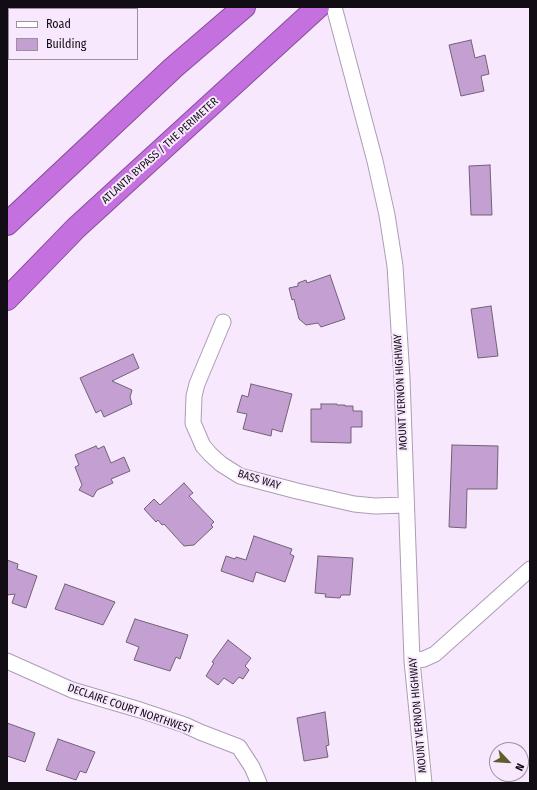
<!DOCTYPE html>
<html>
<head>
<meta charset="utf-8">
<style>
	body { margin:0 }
	#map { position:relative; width:537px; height:790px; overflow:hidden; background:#f8e8fe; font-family:"Fira Sans Condensed",sans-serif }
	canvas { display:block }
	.frame { position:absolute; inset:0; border:8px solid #120d14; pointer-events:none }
	.legend { position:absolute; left:8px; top:8px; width:130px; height:52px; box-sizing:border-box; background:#f8e8fe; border:1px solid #9c90a0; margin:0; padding:5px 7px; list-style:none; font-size:12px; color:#120d14 }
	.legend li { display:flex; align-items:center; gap:8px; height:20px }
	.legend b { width:20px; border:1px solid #9c90a0 }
	.north { position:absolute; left:489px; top:742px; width:40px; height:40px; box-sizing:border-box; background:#f8e8fe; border:1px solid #9c90a0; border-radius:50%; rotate:115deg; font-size:11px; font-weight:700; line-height:16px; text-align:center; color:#120d14 }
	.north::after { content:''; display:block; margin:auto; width:14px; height:18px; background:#5f5d2a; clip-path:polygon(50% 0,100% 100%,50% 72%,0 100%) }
</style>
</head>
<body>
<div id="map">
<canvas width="537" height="790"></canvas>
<div class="frame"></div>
<ul class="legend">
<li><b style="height:5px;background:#fff"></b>Road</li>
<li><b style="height:11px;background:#c49fd1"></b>Building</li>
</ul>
<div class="north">N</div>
</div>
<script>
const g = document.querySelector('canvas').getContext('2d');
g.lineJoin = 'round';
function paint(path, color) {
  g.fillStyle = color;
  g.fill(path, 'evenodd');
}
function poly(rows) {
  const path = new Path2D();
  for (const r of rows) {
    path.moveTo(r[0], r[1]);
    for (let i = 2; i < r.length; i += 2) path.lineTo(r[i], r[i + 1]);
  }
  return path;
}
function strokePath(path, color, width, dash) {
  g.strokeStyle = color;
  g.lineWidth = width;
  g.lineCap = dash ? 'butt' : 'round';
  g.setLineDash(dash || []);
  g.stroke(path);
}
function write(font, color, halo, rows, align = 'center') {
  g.font = font + ' "Fira Sans Condensed",sans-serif';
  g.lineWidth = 4;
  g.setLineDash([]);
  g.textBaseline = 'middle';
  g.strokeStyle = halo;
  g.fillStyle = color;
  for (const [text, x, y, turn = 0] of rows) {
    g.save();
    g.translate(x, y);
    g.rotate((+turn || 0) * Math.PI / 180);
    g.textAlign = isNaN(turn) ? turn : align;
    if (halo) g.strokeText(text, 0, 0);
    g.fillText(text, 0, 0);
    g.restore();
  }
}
const building = poly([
	[471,40,475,58,485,55,489,74,481,76,484,91,461,96,449,45,471,40],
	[490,165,492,215,471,215,469,166,490,165],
	[330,275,345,319,321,327,318,323,306,325,299,319,294,299,292,300,289,288,298,286,298,283,306,280,307,283,330,275],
	[491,306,498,356,478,358,471,309,491,306],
	[133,354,139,368,112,381,132,390,130,397,132,404,104,417,101,410,96,413,80,378,133,354],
	[251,384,292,394,282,432,272,429,271,436,243,429,247,414,237,412,242,395,248,397,251,384],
	[321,404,337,404,337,405,345,405,345,406,353,406,353,411,362,411,362,427,351,427,351,443,311,442,311,409,321,409,321,404],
	[452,445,498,446,497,489,467,489,466,528,449,527,452,445],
	[96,446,98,449,104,446,111,463,124,457,130,471,111,479,113,483,97,490,93,497,79,490,82,485,75,467,79,465,75,455,96,446],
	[184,483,193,493,189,496,214,522,211,525,213,527,194,545,184,546,164,524,162,525,158,520,156,522,144,509,154,499,160,505,184,483],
	[254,536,292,549,290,554,294,556,285,582,256,572,253,582,221,571,226,556,235,559,236,557,246,560,254,536],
	[318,556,353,558,350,595,341,595,340,598,325,597,326,594,315,593,318,556],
	[7,560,18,564,17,569,37,576,26,608,12,603,15,594,7,595,7,560],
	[65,584,115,602,103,625,55,609,65,584],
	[135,619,188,635,180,659,176,657,170,671,134,660,139,647,126,642,135,619],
	[228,640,251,658,245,666,249,670,243,679,239,677,233,684,224,678,218,685,206,676,214,663,212,662,228,640],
	[325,712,329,745,326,746,328,757,304,761,297,718,325,712],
	[7,723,35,733,25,762,7,756,7,723],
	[58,739,95,752,86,773,80,771,76,780,46,770,58,739]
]);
paint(building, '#c49fd1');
strokePath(building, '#706275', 1);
const minor = poly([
	[334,7,375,161,387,215,395,266,402,378,412,661,424,783],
	[223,322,197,384,194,396,193,423,203,446,210,454,221,464,240,476,297,491,354,504,375,506,406,505],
	[7,661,72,690,140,710,185,725,200,732,239,747,252,767,259,783],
	[412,661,424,659,435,654,530,569]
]);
const highway = poly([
	[7,224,173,68,244,7],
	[7,299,76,228,318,7]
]);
strokePath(minor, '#ac9db2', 17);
strokePath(highway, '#864e98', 24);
strokePath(minor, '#fff', 15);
strokePath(highway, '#c471df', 22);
write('11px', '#120d14', '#f8e8fe', [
	["ATLANTA BYPASS / THE PERIMETER",160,151,-42],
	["MOUNT VERNON HIGHWAY",401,392,-93],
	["BASS WAY",259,480,17],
	["DECLAIRE COURT NORTHWEST",130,709,19],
	["MOUNT VERNON HIGHWAY",418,715,-95]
]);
</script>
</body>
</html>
